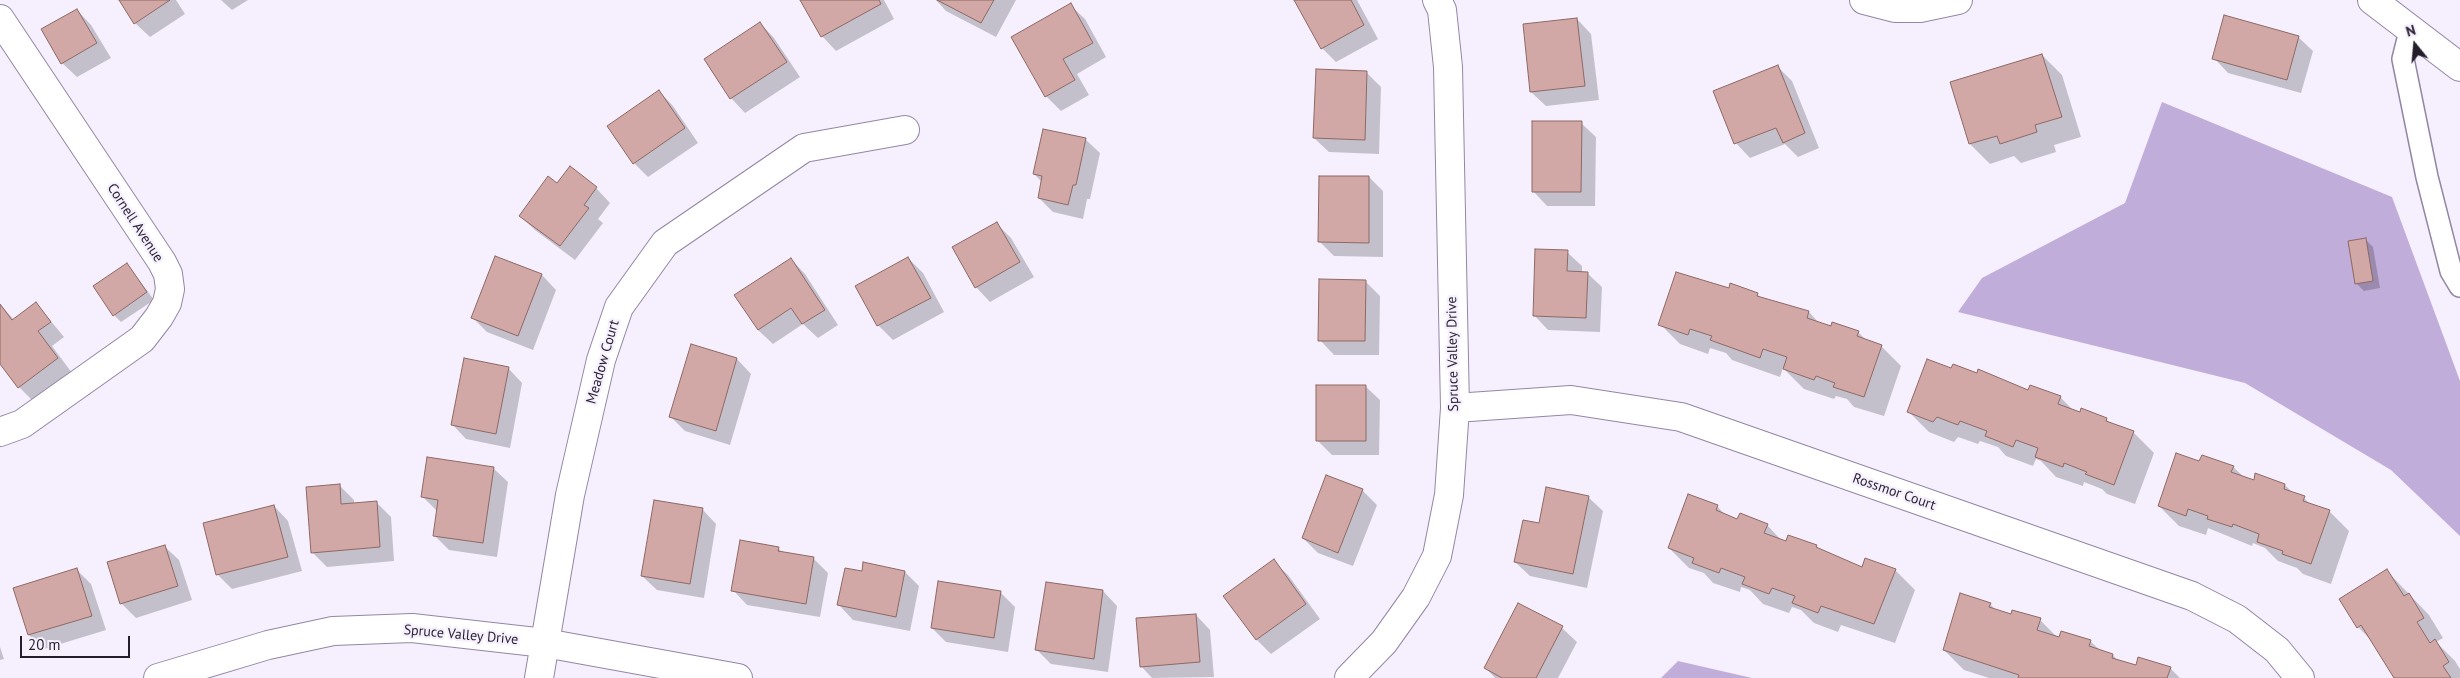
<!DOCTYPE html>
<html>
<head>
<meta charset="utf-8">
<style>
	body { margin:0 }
	#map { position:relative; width:2460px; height:678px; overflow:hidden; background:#f6f0fe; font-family:"PT Sans",sans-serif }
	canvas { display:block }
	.north { position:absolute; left:2390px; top:20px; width:50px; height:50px; -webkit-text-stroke:4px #f6f0fe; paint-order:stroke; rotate:343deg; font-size:14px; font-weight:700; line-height:20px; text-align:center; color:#241e2b }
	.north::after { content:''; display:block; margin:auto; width:18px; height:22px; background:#241e2b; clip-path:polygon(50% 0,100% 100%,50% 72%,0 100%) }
	.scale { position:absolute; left:20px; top:636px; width:110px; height:22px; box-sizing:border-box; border:2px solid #241e2b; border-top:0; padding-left:6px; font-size:15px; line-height:18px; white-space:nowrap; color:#241e2b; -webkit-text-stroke:4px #f6f0fe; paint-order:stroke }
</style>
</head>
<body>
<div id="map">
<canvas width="2460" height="678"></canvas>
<div class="north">N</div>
<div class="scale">20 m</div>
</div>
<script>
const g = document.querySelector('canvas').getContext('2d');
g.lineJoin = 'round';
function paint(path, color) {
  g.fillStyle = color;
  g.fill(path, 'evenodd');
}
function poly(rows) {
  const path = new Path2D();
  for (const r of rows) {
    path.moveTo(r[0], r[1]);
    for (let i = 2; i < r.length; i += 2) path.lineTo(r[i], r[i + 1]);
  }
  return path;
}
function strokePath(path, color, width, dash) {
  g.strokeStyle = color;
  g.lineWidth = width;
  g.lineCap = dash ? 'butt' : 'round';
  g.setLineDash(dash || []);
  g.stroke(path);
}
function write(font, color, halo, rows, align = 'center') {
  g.font = font + ' "PT Sans",sans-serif';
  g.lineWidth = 4.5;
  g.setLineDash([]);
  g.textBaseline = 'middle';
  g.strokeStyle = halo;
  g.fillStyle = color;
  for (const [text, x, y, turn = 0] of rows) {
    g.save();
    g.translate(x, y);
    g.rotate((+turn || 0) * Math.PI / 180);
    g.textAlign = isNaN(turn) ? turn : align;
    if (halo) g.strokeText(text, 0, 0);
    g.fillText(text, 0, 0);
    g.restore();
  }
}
paint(poly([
	[2162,102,2392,197,2460,381,2460,536,2391,470,2245,383,1958,312,1982,278,2125,203],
	[1678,661,1752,678,1661,678]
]), '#c0adda');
paint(poly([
	[120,0,176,0,185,14,150,37,135,23],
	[221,0,248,0,232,10],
	[802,0,884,0,894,19,836,51,822,36],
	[936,0,1016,0,996,37,946,11],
	[1296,0,1357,0,1378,39,1336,62,1322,48],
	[1070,5,1085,19,1106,57,1077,74,1089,95,1061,111,1046,96,1013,37],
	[77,10,91,25,111,58,77,77,62,63],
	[1577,19,1591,34,1599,100,1546,106,1531,92],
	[760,23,774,38,800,77,745,113,731,98],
	[2298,37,2313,51,2301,93,2228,73,2214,58],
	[2042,55,2062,75,2081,137,2054,145,2056,152,2021,163,2014,156,1990,164,1970,144],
	[1778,67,1792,81,1819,148,1798,157,1785,144,1750,158,1736,143,1715,92],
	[1366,72,1381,87,1379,154,1329,152,1314,138],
	[659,91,673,106,698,143,648,177,634,163],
	[1581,123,1596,137,1595,206,1547,206,1533,191],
	[1085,139,1100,153,1090,199,1087,199,1083,219,1053,212,1039,198,1042,182,1034,174],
	[1369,177,1383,191,1383,257,1334,256,1320,242],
	[557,185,596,188,610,203,598,219,603,223,575,260,535,230,520,216],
	[997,224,1011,238,1034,277,990,302,976,287],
	[2366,240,2373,247,2380,288,2364,291,2357,284,2350,242],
	[1567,252,1582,266,1582,273,1587,273,1602,287,1600,332,1548,330,1534,315],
	[908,258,923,273,944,312,893,340,878,325],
	[791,259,805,274,838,325,818,338,803,324,773,344,758,330],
	[127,264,154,300,121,322,114,315],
	[542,275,556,290,533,350,487,332,473,318],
	[1365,281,1380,296,1379,355,1334,355,1320,340],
	[1730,289,1757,294,1762,299,1781,306,1782,303,1809,312,1820,324,1858,332,1867,341,1881,346,1901,366,1884,416,1854,407,1847,399,1836,396,1834,399,1804,389,1783,368,1780,377,1732,360,1726,353,1710,348,1708,354,1680,344,1660,324],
	[36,303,64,337,52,346,72,373,33,401,19,387,0,362,0,304,14,320],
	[692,346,737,359,751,374,730,445,685,431,671,417],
	[508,368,522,383,510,448,466,439,452,424],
	[1952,369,2029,391,2060,397,2074,411,2106,419,2112,425,2134,433,2154,453,2135,504,2107,494,2102,489,2084,482,2083,486,2056,477,2041,461,2036,459,2033,466,2006,456,1998,447,1980,441,1978,444,1958,437,1954,442,1929,432,1909,412],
	[1365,386,1380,400,1379,455,1332,455,1317,440],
	[2200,463,2233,467,2244,477,2254,481,2285,485,2294,494,2304,498,2312,506,2329,511,2349,531,2331,584,2303,574,2297,568,2278,561,2265,548,2253,543,2252,546,2208,528,2206,535,2179,526,2159,506],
	[493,468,508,482,497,557,449,550,434,535,437,511,423,497],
	[339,485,354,500,354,504,376,502,391,517,394,561,327,567,312,552],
	[1362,490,1377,505,1353,566,1318,553,1303,538],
	[1588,497,1603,511,1587,588,1530,576,1515,562,1540,525],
	[274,506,288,521,302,571,232,589,218,575],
	[1717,506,1726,516,1738,520,1767,525,1783,542,1816,546,1820,551,1863,569,1895,570,1915,590,1895,643,1841,625,1838,632,1814,623,1801,610,1792,607,1789,613,1763,604,1750,590,1741,587,1740,592,1713,583,1704,573,1689,568,1669,548],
	[702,509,716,524,704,598,657,590,642,576],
	[164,546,179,560,192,600,136,618,121,603],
	[778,548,783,553,813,558,828,573,820,617,747,605,733,590],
	[1273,561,1288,575,1320,619,1271,654,1257,640],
	[77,570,91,584,106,630,44,649,29,635,15,588],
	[2387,571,2429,615,2443,638,2436,642,2455,661,2460,669,2460,678,2395,678,2374,643,2358,627],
	[905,572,919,586,910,631,853,620,839,605,863,573],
	[1047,583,1103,591,1117,606,1108,672,1051,664,1037,650],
	[1000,592,1015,607,1008,652,946,642,932,628],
	[1519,604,1562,628,1577,642,1558,678,1495,678,1486,668],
	[1990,604,1997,611,2040,620,2058,638,2090,641,2101,651,2113,655,2118,661,2137,667,2170,668,2180,678,1989,678,1964,670,1944,650],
	[1196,615,1210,630,1214,677,1152,678,1141,666],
	[0,647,4,659,0,660]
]), '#0003');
const building = poly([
	[119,0,170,0,134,24,119,0],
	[800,0,879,0,881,4,821,37,800,0],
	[937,0,994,0,981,23,937,0],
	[1294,0,1351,0,1364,25,1321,49,1294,0],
	[1071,3,1093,43,1063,59,1075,80,1045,97,1011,37,1071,3],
	[77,9,97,43,61,64,41,29,77,9],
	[2224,15,2299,36,2287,80,2212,59,2224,15],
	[1577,18,1585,86,1530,92,1523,24,1577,18],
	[760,22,787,62,730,99,704,59,760,22],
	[2042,54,2062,117,2035,125,2037,132,2000,144,1997,136,1969,144,1950,82,2042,54],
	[1778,65,1805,133,1783,143,1776,128,1734,144,1713,91,1778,65],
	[1316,69,1367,71,1365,140,1313,138,1316,69],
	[659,90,685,128,633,164,607,126,659,90],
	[1532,121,1582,121,1581,192,1532,192,1532,121],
	[1043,129,1086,138,1076,185,1073,185,1068,205,1038,198,1042,176,1033,174,1043,129],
	[570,166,597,187,584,205,589,208,560,246,519,216,548,176,557,183,570,166],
	[1319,176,1369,176,1369,243,1318,242,1319,176],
	[997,222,1020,262,975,288,952,247,997,222],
	[2366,238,2373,281,2355,284,2348,241,2366,238],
	[1535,249,1568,250,1567,271,1588,272,1586,318,1533,316,1535,249],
	[495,256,542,274,518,336,471,318,495,256],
	[908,257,931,298,877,326,855,286,908,257],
	[791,258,825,310,802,324,791,308,758,330,734,295,791,258],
	[127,263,147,292,113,316,93,286,127,263],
	[1676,272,1729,288,1730,283,1758,293,1757,296,1809,311,1807,318,1831,326,1832,322,1859,331,1857,336,1882,345,1864,397,1833,387,1835,383,1816,376,1814,380,1783,369,1787,357,1763,349,1760,358,1710,340,1712,336,1690,329,1688,335,1658,325,1676,272],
	[1319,279,1366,280,1365,341,1318,341,1319,279],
	[36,302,51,322,38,331,58,358,18,388,0,364,0,304,12,320,36,302],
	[691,344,737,358,716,431,669,417,691,344],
	[464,358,509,367,496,434,451,425,464,358],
	[1927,359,1951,368,1953,364,1977,373,1978,369,2028,390,2030,385,2061,396,2058,404,2080,412,2081,408,2107,418,2106,421,2134,431,2114,485,2085,474,2087,472,2064,463,2063,467,2035,457,2038,448,2016,440,2013,447,1985,436,1987,431,1960,421,1958,425,1937,417,1933,422,1907,412,1927,359],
	[1316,385,1366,385,1366,441,1316,441,1316,385],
	[2176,453,2199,461,2202,455,2234,466,2231,472,2254,480,2255,473,2285,484,2284,489,2305,496,2303,501,2330,510,2311,564,2282,554,2283,551,2257,542,2259,534,2233,524,2232,527,2207,519,2208,516,2188,509,2186,516,2158,506,2176,453],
	[427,457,494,467,483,543,433,536,438,500,421,497,427,457],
	[1326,475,1363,489,1338,553,1302,538,1326,475],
	[340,484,341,504,377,501,380,547,311,553,306,487,340,484],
	[1546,487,1589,496,1573,574,1514,562,1523,520,1539,523,1546,487],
	[1688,494,1718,505,1716,510,1737,519,1740,513,1768,524,1764,533,1786,541,1788,535,1817,545,1816,547,1862,567,1865,558,1896,569,1874,624,1821,606,1818,613,1792,603,1795,596,1772,588,1769,594,1742,584,1745,577,1721,568,1719,573,1692,563,1694,558,1668,548,1688,494],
	[654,500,703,508,690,584,641,576,654,500],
	[274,505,288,557,216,575,203,523,274,505],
	[740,540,779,547,778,551,814,557,806,604,731,591,740,540],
	[165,545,178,586,120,604,107,562,165,545],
	[1274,559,1306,604,1256,640,1223,596,1274,559],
	[863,562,905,571,896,617,837,605,845,568,862,571,863,562],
	[77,568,92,616,28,635,13,588,77,568],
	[2387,569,2404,596,2409,593,2424,618,2417,622,2430,643,2435,639,2449,662,2443,666,2451,678,2394,678,2361,625,2357,628,2339,599,2387,569],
	[938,581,1001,591,994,638,931,628,938,581],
	[1046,582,1103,590,1094,659,1035,650,1046,582],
	[1960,593,1991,603,1989,607,2011,614,2012,610,2041,618,2037,630,2059,637,2061,631,2091,640,2089,646,2113,654,2112,658,2136,665,2138,657,2171,667,2167,678,2018,678,2019,675,1943,650,1960,593],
	[1518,603,1563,626,1536,678,1502,678,1484,668,1518,603],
	[1196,614,1200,662,1140,667,1136,618,1196,614]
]);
paint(building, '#d1a8a5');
strokePath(building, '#8d6865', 1);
const service = poly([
	[2410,31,2403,59,2427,177,2451,271,2460,286]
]);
const minor = poly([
	[1864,0,1895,8,1920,8,1958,0],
	[2372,0,2460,67],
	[0,19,162,262,168,274,170,289,167,303,159,317,142,339,22,424,0,432],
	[1455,408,1571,400,1681,417,2192,596,2237,619,2277,650,2300,678],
	[158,678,268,645,333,631,412,628,545,643,738,678],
	[539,678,570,495,601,360,619,307,665,243,804,148,905,130],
	[1349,678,1384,642,1416,597,1437,556,1449,495,1455,408,1448,67,1442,10,1437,0]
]);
strokePath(service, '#9386a5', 24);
strokePath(minor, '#9386a5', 30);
strokePath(service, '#fff', 21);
strokePath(minor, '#fff', 28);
write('14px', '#241e2b', '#f6f0fe', [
	["Cornell Avenue",135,223,57],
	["Spruce Valley Drive",1453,354,-91],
	["Meadow Court",603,362,-74],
	["Rossmor Court",1894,492,19],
	["Spruce Valley Drive",461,635,5]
]);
</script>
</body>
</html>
